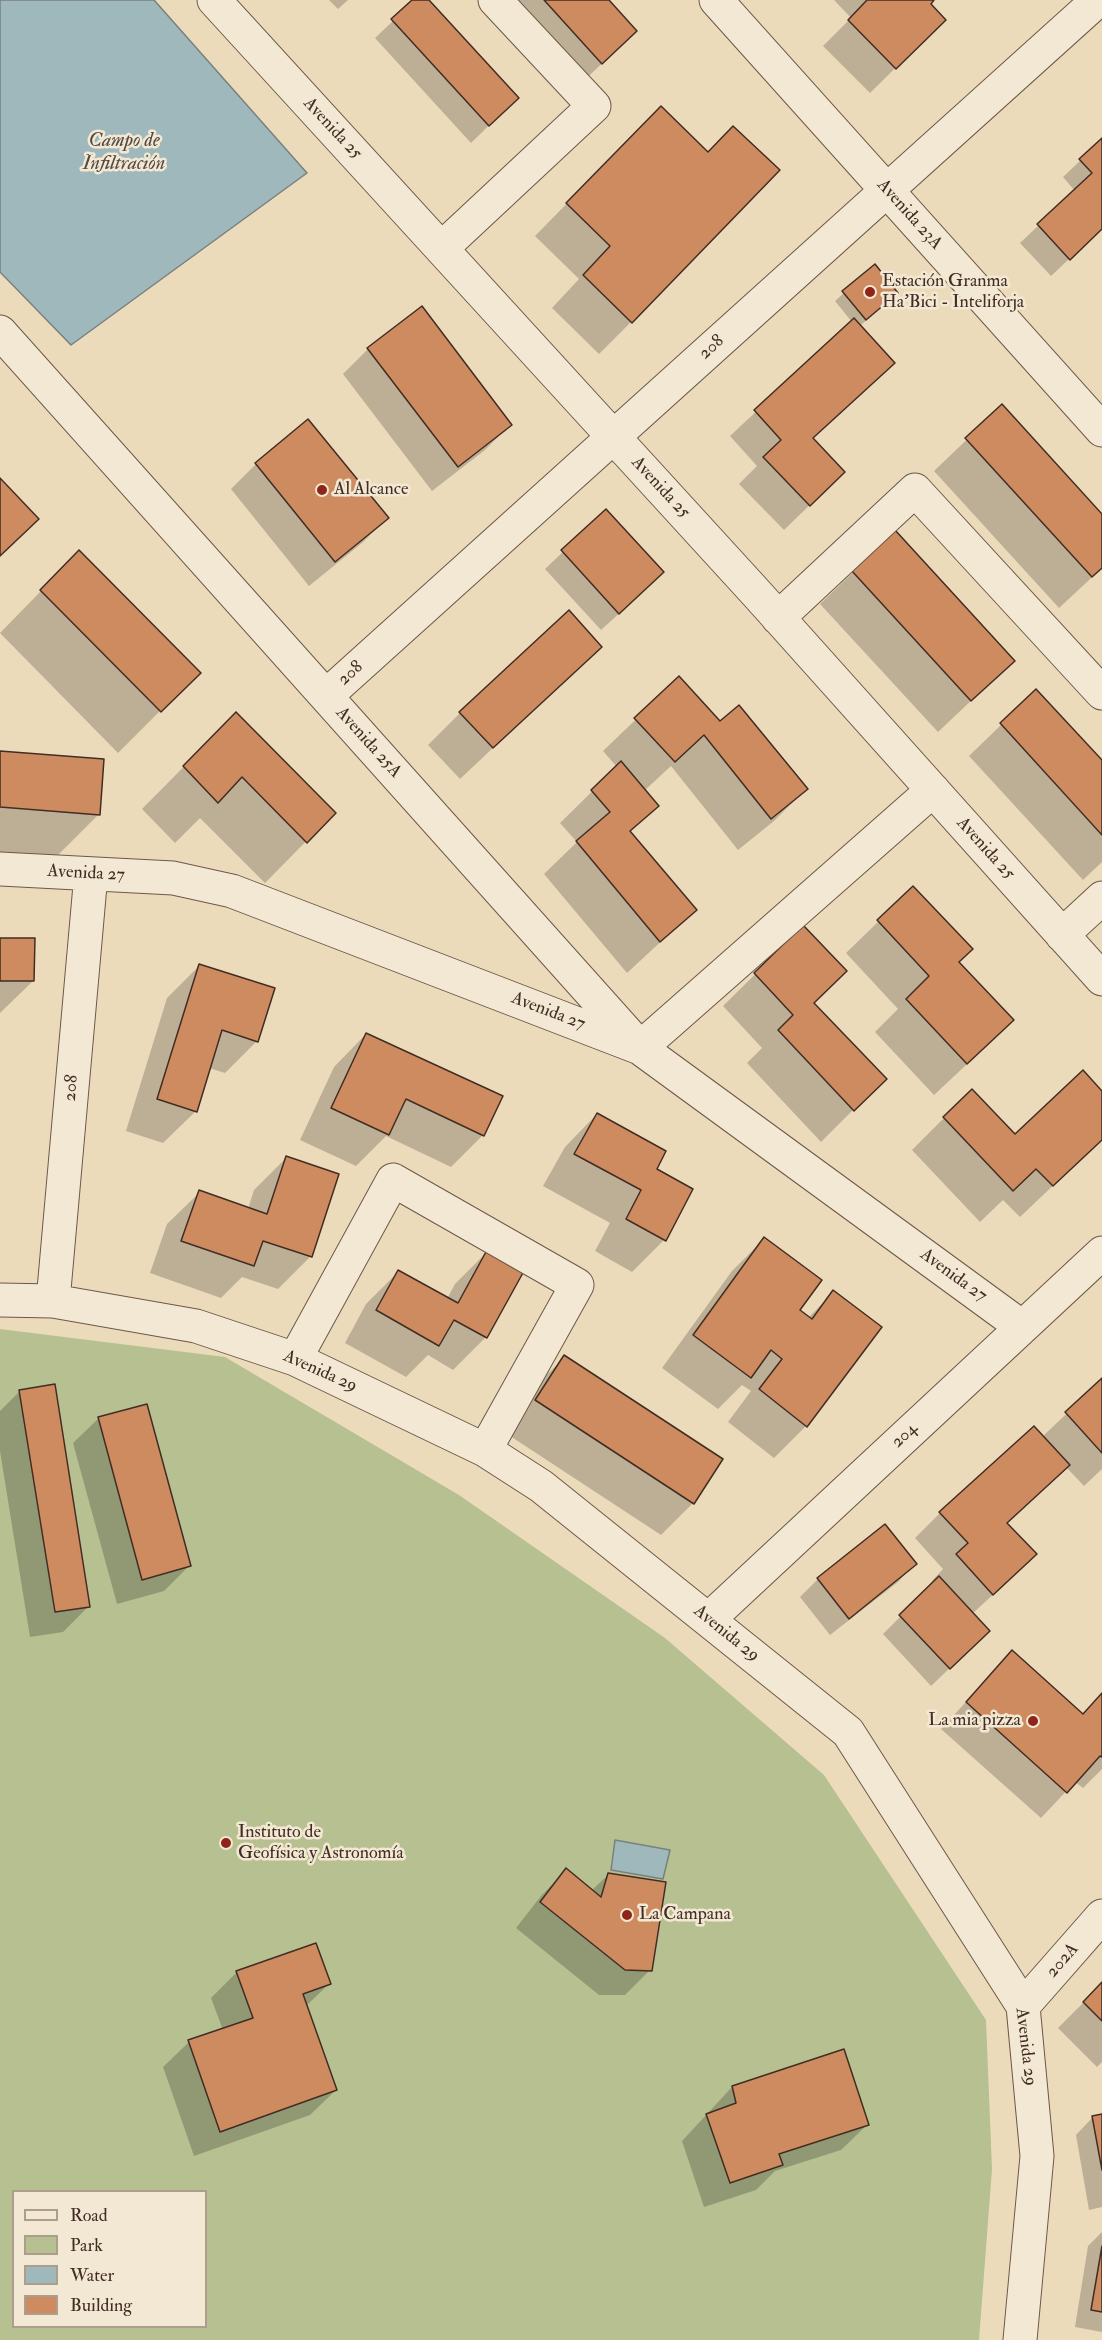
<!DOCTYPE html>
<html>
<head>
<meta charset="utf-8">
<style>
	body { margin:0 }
	#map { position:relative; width:1102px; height:2340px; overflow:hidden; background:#ecdbbb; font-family:"IM FELL Double Pica",serif }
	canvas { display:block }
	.legend { position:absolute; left:12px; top:2190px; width:195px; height:138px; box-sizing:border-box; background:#f3e8d3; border:2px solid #ac9d8d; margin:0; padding:8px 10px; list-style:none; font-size:18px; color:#412d24 }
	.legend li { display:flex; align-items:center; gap:12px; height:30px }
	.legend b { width:30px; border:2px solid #ac9d8d }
</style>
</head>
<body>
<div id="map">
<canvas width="1102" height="2340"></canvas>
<ul class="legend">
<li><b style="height:8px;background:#f3e8d3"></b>Road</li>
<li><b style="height:16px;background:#b6c091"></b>Park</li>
<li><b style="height:16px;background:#9fb8bc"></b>Water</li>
<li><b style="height:16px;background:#ce8b60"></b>Building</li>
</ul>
</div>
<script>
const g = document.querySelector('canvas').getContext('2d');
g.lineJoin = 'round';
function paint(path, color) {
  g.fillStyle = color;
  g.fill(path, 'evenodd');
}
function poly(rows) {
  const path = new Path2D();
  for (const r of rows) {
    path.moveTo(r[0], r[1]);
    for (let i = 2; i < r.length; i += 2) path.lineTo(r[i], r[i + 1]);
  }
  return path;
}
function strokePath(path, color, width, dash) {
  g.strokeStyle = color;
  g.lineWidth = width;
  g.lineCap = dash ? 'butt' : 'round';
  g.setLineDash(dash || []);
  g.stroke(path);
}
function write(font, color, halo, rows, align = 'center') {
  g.font = font + ' "IM FELL Double Pica",serif';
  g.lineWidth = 5;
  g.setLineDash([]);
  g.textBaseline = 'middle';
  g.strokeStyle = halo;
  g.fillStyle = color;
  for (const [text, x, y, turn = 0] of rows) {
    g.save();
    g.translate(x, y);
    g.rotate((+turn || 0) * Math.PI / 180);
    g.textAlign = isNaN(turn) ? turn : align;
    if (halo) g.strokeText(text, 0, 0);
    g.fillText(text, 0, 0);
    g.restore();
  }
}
paint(poly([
	[0,1329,225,1357,459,1495,665,1638,824,1775,986,2020,992,2169,979,2340,0,2340],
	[14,2192,206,2192,206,2326,14,2326]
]), '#b6c091');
const water = poly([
	[0,0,154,0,307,173,71,345,0,272,0,0],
	[615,1840,670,1850,663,1879,611,1870,615,1840]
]);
paint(water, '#9fb8bc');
strokePath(water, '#79807f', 1.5);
paint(poly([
	[329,0,348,0,338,9],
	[415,0,427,0,517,98,471,143,375,38],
	[495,0,607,0,610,56,576,88],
	[834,0,932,0,929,4,944,20,870,93,823,46,851,18],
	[629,140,631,322,599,354,552,308,579,279,535,236],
	[1102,140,1102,228,1051,276,1020,243,1075,191,1063,177],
	[874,266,896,293,860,326,893,363,812,439,818,497,784,530,739,484,757,466,730,436,852,322,835,301],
	[368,349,510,425,485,450,432,491,343,374],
	[1002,406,1102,516,1102,568,1059,608,934,471],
	[256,464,387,518,362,543,309,586,231,489],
	[606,511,645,590,601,630,545,569],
	[895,532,1013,661,938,732,820,604],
	[79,552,198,673,118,753,0,633],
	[600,647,460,779,428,745,460,713],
	[679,678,720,723,806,789,774,821,738,850,671,766,644,791,657,806,630,832,695,910,627,973,544,874,577,842,560,823,617,767,603,751],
	[1036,691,1102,763,1102,862,1083,880,969,756],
	[236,714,334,813,265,883,200,818,175,843,142,809],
	[0,753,98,815,56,857,0,852],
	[913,888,957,963,980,1052,934,1095,875,1032,898,1009,846,953],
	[803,927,812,1004,884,1079,821,1142,747,1063,762,1048,723,1006],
	[0,940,33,981,0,1013],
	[199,966,257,1041,225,1073,209,1068,196,1111,163,1143,126,1131,167,998],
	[366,1034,483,1135,451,1167,386,1136,356,1166,300,1140,334,1067],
	[1102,1093,1102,1139,1020,1217,1003,1200,980,1222,912,1150,944,1118,1015,1136],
	[597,1114,655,1169,664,1240,632,1272,595,1251,610,1223,543,1186,565,1147],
	[286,1158,337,1175,310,1257,278,1289,242,1277,221,1298,150,1273,167,1224,200,1192,248,1209,254,1190],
	[764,1239,798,1311,808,1318,834,1292,806,1426,774,1458,728,1422,751,1391,742,1385,718,1409,662,1368,732,1271],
	[487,1252,522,1272,486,1337,453,1370,428,1355,406,1377,345,1343,366,1304,398,1272,447,1299,455,1284],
	[565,1357,693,1503,661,1535,504,1432,532,1389],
	[1102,1380,1102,1469,1084,1486,1066,1467,1006,1524,1009,1580,972,1614,971,1648,931,1686,883,1634,934,1583,932,1581,943,1569,915,1538,940,1513,1042,1437],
	[20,1391,89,1606,63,1632,30,1637,0,1451,0,1411],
	[99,1418,189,1566,164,1591,117,1604,73,1443],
	[885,1526,915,1564,898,1582,830,1635,800,1597,818,1579],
	[1012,1652,1082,1715,1102,1692,1102,1769,1083,1788,1075,1782,1041,1818,941,1729],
	[566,1870,591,1891,609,1874,650,1970,625,1995,599,1995,516,1928,541,1896],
	[237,1972,329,1984,306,2006,336,2090,310,2115,194,2156,163,2067,189,2042,223,2030,211,1998],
	[1102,1984,1102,2062,1097,2067,1058,2028],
	[732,2087,867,2125,841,2150,775,2171,756,2190,704,2207,682,2141],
	[1102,2116,1102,2207,1089,2210,1076,2135,1093,2117],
	[1102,2232,1102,2332,1075,2327,1088,2246]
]), '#0003');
const building = poly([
	[412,0,429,0,519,98,489,126,391,19,412,0],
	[544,0,609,0,637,31,602,64,544,0],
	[867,0,934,0,931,4,946,20,896,69,848,20,867,0],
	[661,106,708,152,733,126,780,170,632,323,583,275,610,246,566,203,661,106],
	[1102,138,1102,229,1070,260,1037,224,1092,173,1079,159,1102,138],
	[875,264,898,293,866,320,842,291,875,264],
	[422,306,512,425,458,467,367,348,422,306],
	[854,318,895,363,813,438,845,472,810,506,763,457,781,440,754,410,854,318],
	[1002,404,1102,514,1102,568,1092,577,965,438,1002,404],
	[308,419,389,518,335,562,255,463,308,419],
	[0,478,39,519,0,556,0,478],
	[606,509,664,572,619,614,561,550,606,509],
	[895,530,1015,661,971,701,851,570,895,530],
	[79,550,201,673,161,712,40,590,79,550],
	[569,610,602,647,493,748,459,712,569,610],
	[679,676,720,721,739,705,808,789,771,819,704,735,675,762,634,718,679,676],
	[1036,689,1102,760,1102,835,1000,723,1036,689],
	[236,712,336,813,307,843,242,777,218,803,183,766,236,712],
	[0,751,104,759,100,815,0,807,0,751],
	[621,761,659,806,630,831,697,910,660,942,576,841,610,812,591,790,621,761],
	[913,886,973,949,959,962,1014,1020,967,1064,906,999,929,976,877,920,913,886],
	[803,925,847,971,814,1003,887,1079,854,1111,778,1030,793,1015,754,973,803,925],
	[0,938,35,938,34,981,0,981,0,938],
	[199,964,275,988,258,1042,222,1030,197,1112,157,1099,199,964],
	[366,1033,503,1096,484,1136,406,1099,389,1135,331,1108,366,1033],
	[1083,1070,1102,1091,1102,1140,1053,1186,1036,1169,1013,1191,943,1117,972,1089,1015,1134,1083,1070],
	[597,1113,666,1151,657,1169,693,1189,666,1241,626,1219,641,1190,574,1154,597,1113],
	[286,1156,339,1174,312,1257,263,1241,254,1266,181,1241,199,1190,267,1214,286,1156],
	[764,1237,822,1280,800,1310,812,1319,833,1290,882,1327,807,1427,759,1389,782,1359,771,1350,751,1378,693,1335,764,1237],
	[487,1250,524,1271,487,1338,454,1320,439,1346,376,1310,398,1270,458,1303,487,1250],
	[564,1355,723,1459,694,1504,535,1400,564,1355],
	[1102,1378,1102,1453,1065,1412,1102,1378],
	[55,1384,90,1607,55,1612,19,1390,55,1384],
	[147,1404,191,1566,142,1580,98,1417,147,1404],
	[1034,1426,1070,1465,1007,1523,1037,1554,993,1595,956,1554,968,1543,939,1512,1034,1426],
	[885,1524,917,1564,849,1619,817,1578,885,1524],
	[939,1576,990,1631,950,1669,899,1615,939,1576],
	[1012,1650,1083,1714,1102,1693,1102,1757,1100,1756,1067,1793,966,1702,1012,1650],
	[566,1868,601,1897,608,1873,666,1882,652,1971,625,1970,540,1902,566,1868],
	[316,1943,331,1984,303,1994,337,2090,220,2132,188,2040,253,2018,236,1971,316,1943],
	[1102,1982,1102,2021,1083,2002,1102,1982],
	[844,2049,869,2125,779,2154,783,2165,730,2183,706,2114,736,2103,732,2086,844,2049],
	[1102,2114,1102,2170,1092,2116,1102,2114],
	[1102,2246,1102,2312,1091,2310,1102,2246]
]);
paint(building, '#ce8b60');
strokePath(building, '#412d24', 1.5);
const minor = poly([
	[214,0,758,595,1102,979],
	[716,0,1102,430],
	[442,248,594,106,495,0],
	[0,332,637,1044],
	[778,618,915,490,1102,693],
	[326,696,1098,0],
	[0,869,173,878,232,891,640,1048,1022,1327],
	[1062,935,1102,898],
	[640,1048,933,790],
	[0,1300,53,1301,196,1326,295,1359,485,1450,541,1486,848,1732,1023,2006,1037,2156,1020,2340],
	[53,1301,91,874],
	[295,1359,393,1180,577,1285,485,1450],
	[709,1619,1102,1253],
	[1023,2006,1102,1916]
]);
strokePath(minor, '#6c584a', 35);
strokePath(minor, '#f3e8d3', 33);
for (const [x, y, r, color] of [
	[870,292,6,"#8f2418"],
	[322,490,6,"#8f2418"],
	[1033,1721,6,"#8f2418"],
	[226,1843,6,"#8f2418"],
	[627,1915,6,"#8f2418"]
]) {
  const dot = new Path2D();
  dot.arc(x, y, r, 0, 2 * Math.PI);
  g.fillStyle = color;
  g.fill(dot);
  strokePath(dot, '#f3e8d3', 2);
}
write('18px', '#412d24', '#f3e8d3', [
	["Avenida 25",332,129,47],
	["Avenida 23A",909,215,48],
	["208",712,348,-42],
	["Avenida 25",660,488,47],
	["208",351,674,-42],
	["Avenida 25A",368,743,48],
	["Avenida 25",985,849,48],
	["Avenida 27",86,874,3],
	["Avenida 27",548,1012,21],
	["208",72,1088,-85],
	["Avenida 27",953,1276,36],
	["Avenida 29",320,1372,24],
	["204",905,1436,-43],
	["Avenida 29",726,1634,39],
	["202A",1063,1961,-49],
	["Avenida 29",1025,2047,83]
]);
write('18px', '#412d24', '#f3e8d3', [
	["Estación Granma",882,282],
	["Ha'Bici - Inteliforja",882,303],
	["Al Alcance",334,490],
	["La mia pizza",1021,1721,"right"],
	["Instituto de",238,1833],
	["Geofísica y Astronomía",238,1854],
	["La Campana",639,1915]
], 'left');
write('italic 20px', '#544942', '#f3e8d3', [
	["Campo de",124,142],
	["Infiltración",124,165]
]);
</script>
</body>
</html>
